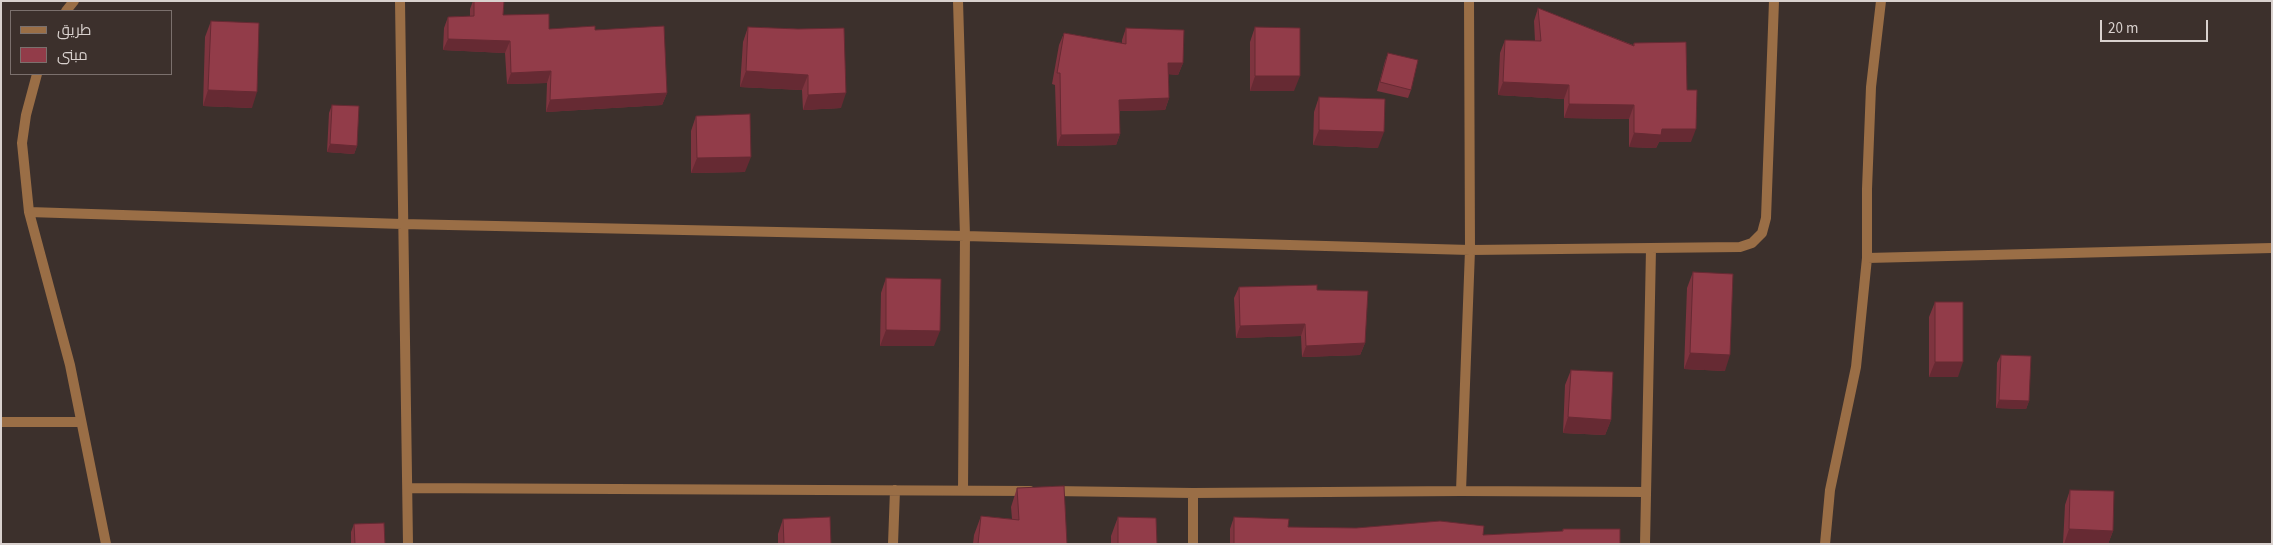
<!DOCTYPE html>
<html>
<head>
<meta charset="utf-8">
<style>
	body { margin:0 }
	#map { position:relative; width:2273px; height:545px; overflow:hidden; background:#3c302c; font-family:"Source Sans 3",Cairo,sans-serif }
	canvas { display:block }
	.frame { position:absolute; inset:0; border:2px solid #d9d1ce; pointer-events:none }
	.legend { position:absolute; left:10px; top:10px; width:162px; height:65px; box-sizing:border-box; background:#3c302c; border:1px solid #7b706d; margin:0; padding:6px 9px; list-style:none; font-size:15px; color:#d9d1ce }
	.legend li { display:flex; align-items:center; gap:10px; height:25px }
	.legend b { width:25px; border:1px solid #7b706d }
	.scale { position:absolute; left:2100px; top:20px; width:108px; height:22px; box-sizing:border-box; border:2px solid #d9d1ce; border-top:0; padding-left:6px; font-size:15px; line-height:18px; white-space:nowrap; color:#d9d1ce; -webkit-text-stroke:4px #3c302c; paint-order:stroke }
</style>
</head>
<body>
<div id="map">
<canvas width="2273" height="545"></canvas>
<div class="frame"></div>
<ul class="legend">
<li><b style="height:6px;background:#9a6e46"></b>طريق</li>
<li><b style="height:14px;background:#923c49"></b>مبنى</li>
</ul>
<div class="scale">20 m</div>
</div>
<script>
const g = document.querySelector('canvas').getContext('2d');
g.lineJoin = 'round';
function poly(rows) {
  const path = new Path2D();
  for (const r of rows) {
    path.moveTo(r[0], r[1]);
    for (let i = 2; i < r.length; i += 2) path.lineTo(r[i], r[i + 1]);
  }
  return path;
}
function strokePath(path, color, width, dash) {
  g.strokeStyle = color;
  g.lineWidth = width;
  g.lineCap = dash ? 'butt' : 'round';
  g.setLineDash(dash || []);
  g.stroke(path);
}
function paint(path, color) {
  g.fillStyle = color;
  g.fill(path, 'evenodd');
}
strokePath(poly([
	[400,1,408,544],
	[958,1,965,236,963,490],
	[66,11,74,1],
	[37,74,26,115,22,143,29,212,70,365,106,544],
	[29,212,402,224,965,236,1470,250,1740,247,1752,243,1762,233,1766,218,1774,1],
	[1867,258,2272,248],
	[1,422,81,422],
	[408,488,1030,491],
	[1052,491,1193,493,1461,491,1646,492],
	[1461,491,1470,250,1469,1],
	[893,544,895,490],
	[1193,544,1193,493],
	[1645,544,1651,249],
	[1825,544,1830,490,1856,367,1867,258,1867,189,1871,87,1881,1]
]), '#9a6e46', 10);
paint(poly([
	[473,1,504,1,503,15,549,29,595,30,667,93,662,105,546,112,547,83,507,84,505,53,443,50,444,28,448,17,470,16,470,9],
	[1538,8,1633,45,1634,43,1687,90,1691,142,1659,142,1656,148,1629,147,1629,119,1564,118,1564,99,1498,95,1500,53,1505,40,1535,41,1534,21],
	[211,21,252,108,203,106,205,37],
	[748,27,798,29,841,108,803,110,802,90,740,87,743,42],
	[1255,27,1294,91,1250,91,1250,42],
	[1126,28,1183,63,1178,75,1169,74,1169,98,1165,110,1120,111,1120,134,1116,145,1057,146,1055,85,1052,84,1059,45,1064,33,1122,43,1122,40],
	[1388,53,1411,90,1408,98,1377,91,1385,61],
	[1319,97,1378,148,1313,145,1314,112],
	[332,105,357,146,354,154,327,152,329,113],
	[696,116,745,172,691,173,691,131],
	[1693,272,1725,371,1684,369,1687,288],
	[886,278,934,346,880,346,881,293],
	[1239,287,1317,290,1365,343,1360,355,1302,357,1301,336,1236,338,1234,298],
	[1935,302,1958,377,1929,377,1929,317],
	[2001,355,2029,401,2026,409,1996,408,1997,363],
	[1571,370,1611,420,1605,435,1563,433,1565,385],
	[1017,488,1067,544,973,544,974,535,981,516,1012,519,1011,507],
	[2070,490,2113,531,2108,544,2063,544,2065,505],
	[1118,517,1157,544,1111,544,1111,536],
	[1234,517,1288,527,1483,535,1562,531,1563,529,1620,544,1230,544,1230,529],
	[783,519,831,544,778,544,778,534],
	[354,524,385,544,351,544,351,532]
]), '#7e343f');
paint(poly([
	[448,39,510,41,505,53,443,50],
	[1168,63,1183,63,1178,75,1164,74],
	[551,71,547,83,507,84,511,73],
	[746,71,808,75,802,90,740,87],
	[1255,76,1300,76,1294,91,1250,91],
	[1503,82,1569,85,1564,99,1498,95],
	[208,90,257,92,252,108,203,106],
	[667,93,662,105,546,112,550,100],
	[846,93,841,108,803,110,808,95],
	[1169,98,1165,110,1115,111,1119,100],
	[1569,104,1634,105,1629,119,1564,118],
	[1662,129,1696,129,1691,142,1659,142,1656,148,1629,147,1634,133],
	[1319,130,1384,132,1378,148,1313,145],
	[1120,134,1116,145,1057,146,1061,135],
	[330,144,357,146,354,154,327,152],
	[751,157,745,172,691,173,697,158],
	[1305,324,1301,336,1236,338,1240,326],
	[886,330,940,331,934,346,880,346],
	[1365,343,1360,355,1302,357,1306,346],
	[1690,353,1730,355,1725,371,1684,369],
	[1935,362,1963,362,1958,377,1929,377],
	[1999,400,2029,401,2026,409,1996,408],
	[1568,417,1611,420,1605,435,1563,433],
	[2069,529,2113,531,2108,544,2064,544]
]), '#662a33');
const building = poly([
	[474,1,504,1,503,15,549,14,549,29,595,26,595,30,664,26,667,93,550,100,551,71,511,73,510,41,448,39,448,17,474,16,474,1],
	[1538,8,1634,46,1634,43,1686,42,1687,90,1697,90,1696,129,1662,129,1661,135,1634,133,1634,105,1569,104,1569,85,1503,82,1505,40,1541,41,1538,8],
	[211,21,259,23,257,92,208,90,211,21],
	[748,27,798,29,844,28,846,93,808,95,808,75,746,71,748,27],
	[1255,27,1300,28,1300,76,1255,76,1255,27],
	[1126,28,1184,30,1183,63,1168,63,1169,98,1119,100,1120,134,1061,135,1060,73,1057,73,1064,33,1126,44,1126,28],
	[1388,53,1418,60,1411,90,1380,82,1388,53],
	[1319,97,1385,99,1384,132,1319,130,1319,97],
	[332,105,359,106,357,146,330,144,332,105],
	[750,114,751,157,697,158,696,116,750,114],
	[1693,272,1733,274,1730,355,1690,353,1693,272],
	[886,278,941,279,940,331,886,330,886,278],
	[1317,285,1317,290,1368,291,1365,343,1306,346,1305,324,1240,326,1239,287,1317,285],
	[1935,302,1963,302,1963,362,1935,362,1935,302],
	[2001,355,2031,356,2029,401,1999,400,2001,355],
	[1571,370,1613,372,1611,420,1568,417,1571,370],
	[1064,486,1067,544,978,544,981,516,1019,520,1017,488,1064,486],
	[2070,490,2114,491,2113,531,2069,529,2070,490],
	[830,517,831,544,784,544,783,519,830,517],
	[1118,517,1156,518,1157,544,1118,544,1118,517],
	[1234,517,1289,519,1288,527,1356,528,1440,521,1484,526,1483,535,1563,531,1563,529,1620,529,1620,544,1234,544,1234,517],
	[384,523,385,544,355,544,354,524,384,523]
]);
paint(building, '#923c49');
strokePath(building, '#662a33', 1);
</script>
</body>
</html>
